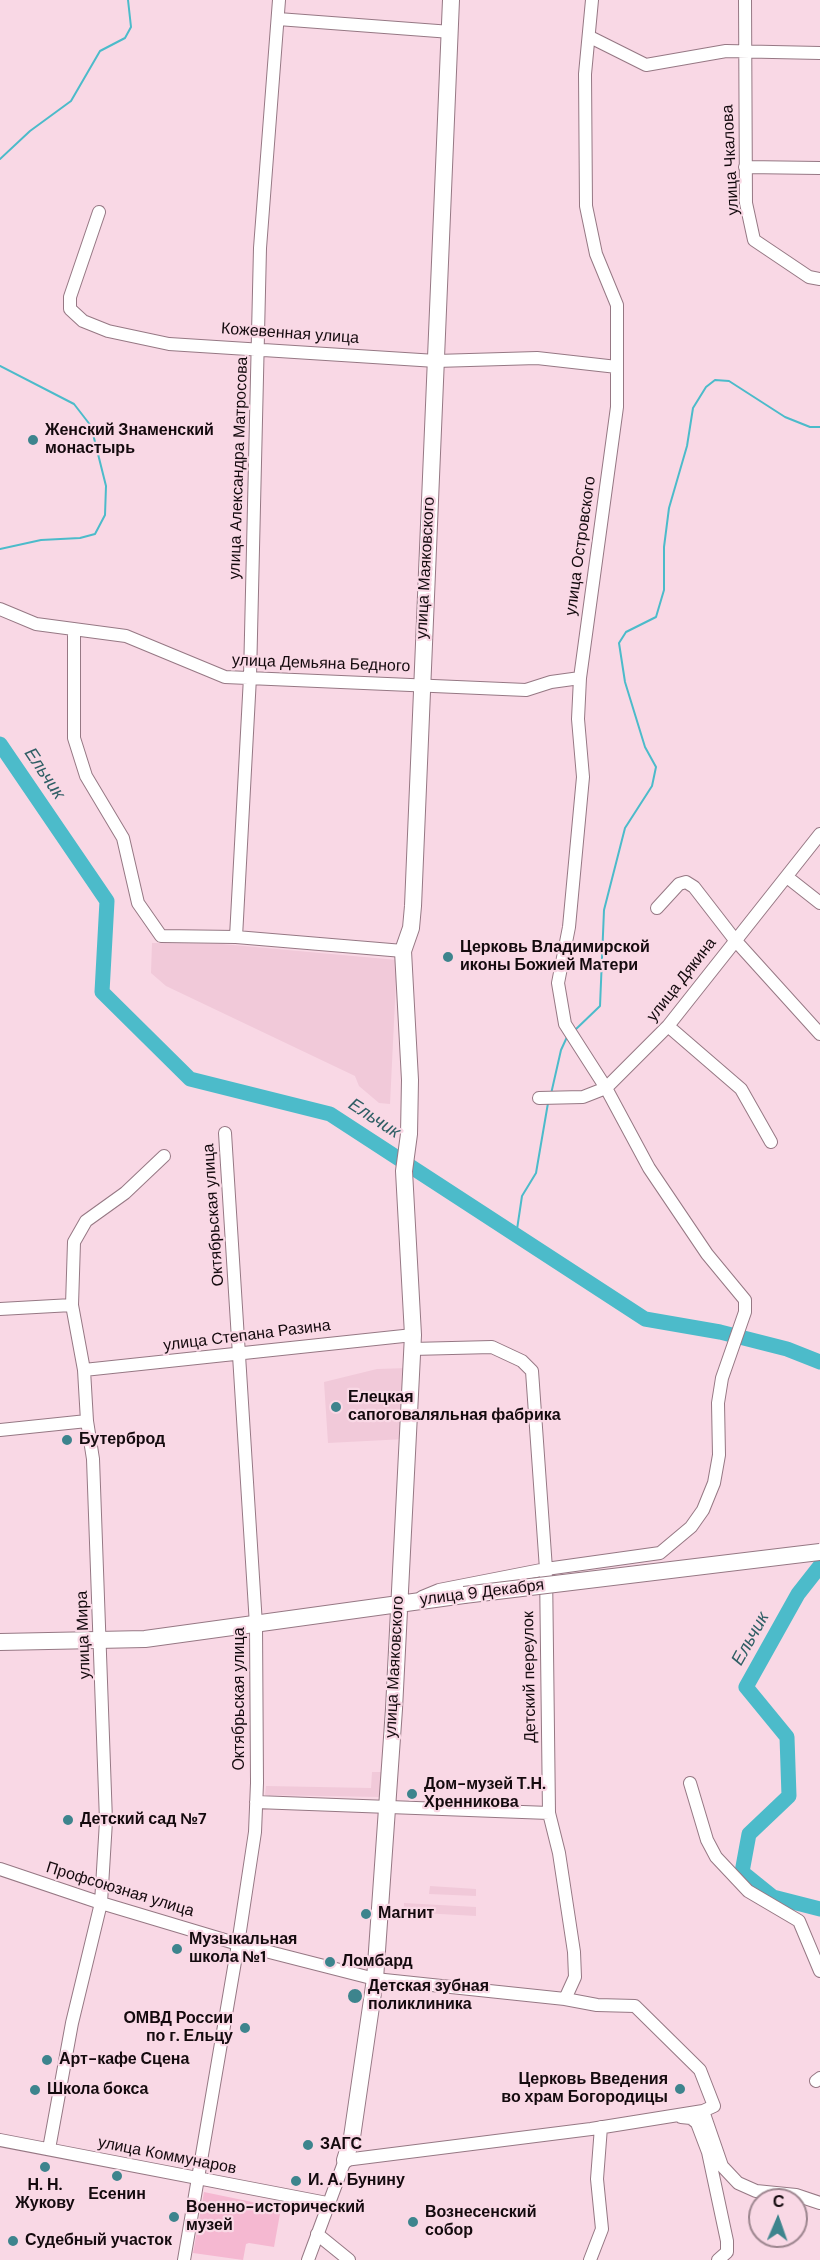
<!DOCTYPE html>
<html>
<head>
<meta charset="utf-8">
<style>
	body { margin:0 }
	#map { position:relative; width:820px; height:2260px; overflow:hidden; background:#f9d8e5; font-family:"DM Sans",sans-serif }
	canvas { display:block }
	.north { position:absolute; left:748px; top:2188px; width:60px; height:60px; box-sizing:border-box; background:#f9d8e5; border:2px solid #9d868f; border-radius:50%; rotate:2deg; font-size:16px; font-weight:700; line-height:24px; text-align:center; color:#140a0e }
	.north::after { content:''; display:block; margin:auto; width:21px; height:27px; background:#3d848d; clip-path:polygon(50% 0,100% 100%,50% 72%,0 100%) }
</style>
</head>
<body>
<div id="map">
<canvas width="820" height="2260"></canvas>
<div class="north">С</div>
</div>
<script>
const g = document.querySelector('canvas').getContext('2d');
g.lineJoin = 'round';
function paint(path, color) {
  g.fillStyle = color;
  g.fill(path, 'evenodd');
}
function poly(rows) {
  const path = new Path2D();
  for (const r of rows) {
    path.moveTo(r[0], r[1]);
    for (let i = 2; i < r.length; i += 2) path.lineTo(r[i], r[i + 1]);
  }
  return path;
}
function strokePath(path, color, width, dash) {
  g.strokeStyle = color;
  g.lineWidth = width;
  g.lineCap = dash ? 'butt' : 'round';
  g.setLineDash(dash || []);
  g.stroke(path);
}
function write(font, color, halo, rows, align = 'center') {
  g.font = font + ' "DM Sans",sans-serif';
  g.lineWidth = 4.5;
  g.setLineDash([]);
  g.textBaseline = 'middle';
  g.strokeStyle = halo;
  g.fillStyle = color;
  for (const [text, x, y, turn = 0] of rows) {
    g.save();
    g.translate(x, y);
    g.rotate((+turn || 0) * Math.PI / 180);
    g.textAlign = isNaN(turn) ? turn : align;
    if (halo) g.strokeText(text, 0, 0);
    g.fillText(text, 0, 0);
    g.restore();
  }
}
paint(poly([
	[152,943,222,944,397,960,390,1104,379,1103,359,1086,355,1076,166,986,151,973],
	[407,1368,405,1439,328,1443,324,1382,377,1369],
	[372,1772,381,1772,380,1797,265,1795,266,1786,371,1788],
	[430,1886,476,1889,476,1896,429,1894],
	[404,1903,476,1907,476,1916,404,1912]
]), '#f1c9d9');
paint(poly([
	[204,2192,281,2208,274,2247,249,2243,246,2244,243,2260,193,2253]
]), '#f5b8d1');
strokePath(poly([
	[0,159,30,131,71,101,100,51,125,38,131,27,128,0],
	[0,366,74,404,91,426,106,486,105,515,95,534,80,538,41,540,0,549],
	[574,1031,600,1006,604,910,625,828,652,786,656,767,645,747,625,682,619,643,626,632,656,617,664,590,664,547,669,508,687,446,693,408,706,387,715,380,729,381,785,417,810,427,820,427],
	[551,1094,561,1050,567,1037],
	[516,1236,522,1196,536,1173,548,1103]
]), '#4cbbca', 2);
strokePath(poly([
	[0,744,107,901,102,992,190,1079,330,1114,645,1319,720,1332,787,1349,820,1362],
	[820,1566,798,1594,746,1687,787,1737,789,1796,749,1834,742,1872,773,1897,820,1909]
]), '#4cbbca', 15);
const minor = poly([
	[745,0,746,203,754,240,809,277,820,279],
	[278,19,451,32],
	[590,37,646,65,726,51,820,53],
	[745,167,820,168],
	[99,212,70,297,70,309,83,321,108,331,169,344,436,361,537,358,617,367],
	[0,609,36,624,126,636,225,677,526,690,551,682,580,678],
	[74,631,74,738,86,776,123,838,138,903,161,936,236,937,403,951],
	[787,877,820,903],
	[657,908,679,884,686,882,694,887,735,940,820,1034],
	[236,937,250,677,260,248,279,0],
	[668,1026,741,1089,771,1142],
	[539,1098,583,1097,606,1088,668,1026,820,834],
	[0,1309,72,1305],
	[412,1349,492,1347,522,1361,532,1371,546,1569,549,1813,559,1853,574,1952,575,1977,565,1999],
	[84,1370,413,1335],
	[0,1430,87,1421],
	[422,1597,439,1590,546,1569,660,1553,691,1527,703,1510,714,1483,719,1455,718,1403,722,1378,745,1312,745,1300,707,1254,649,1168,606,1088,565,1024,558,983,569,927,583,777,578,719,580,678,617,407,617,305,596,254,586,206,585,74,592,0],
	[690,1783,707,1840,716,1857,748,1891,799,1921,820,1971],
	[256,1802,549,1813],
	[0,1869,101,1903,238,1944,375,1979,565,1999,597,2005,635,2006,700,2070,714,2106,703,2111,591,2129,345,2160,308,2260],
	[816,2081,820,2078],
	[703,2111,722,2166,738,2183,756,2191,796,2195,820,2203],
	[681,2117,691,2118,697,2123,708,2152,727,2241,727,2252,718,2260],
	[0,2140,327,2203],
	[49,2149,72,2023,101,1903,106,1821,93,1459,87,1421,84,1370,72,1305,74,1242,86,1221,125,1193,164,1156],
	[317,2234,349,2260],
	[184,2260,238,1944,255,1832,257,1783,256,1625,225,1133],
	[590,2260,602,2229,597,2179,601,2127]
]);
const major = poly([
	[0,1642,145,1639,464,1595],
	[345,2160,352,2137,375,1979,394,1709,413,1335,404,1171,409,1134,410,1080,403,951,411,928,413,906,451,0]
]);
strokePath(minor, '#967884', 14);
strokePath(major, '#967884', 18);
strokePath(minor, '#fff', 12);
strokePath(major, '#fff', 16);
const majorBridge = poly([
	[464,1595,820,1552]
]);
strokePath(majorBridge, '#967884', 18, []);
strokePath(majorBridge, '#fff', 16);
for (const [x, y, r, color] of [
	[33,440,6,"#3d848d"],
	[448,957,6,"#3d848d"],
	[336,1407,6,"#3d848d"],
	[67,1440,6,"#3d848d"],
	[412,1794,6,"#3d848d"],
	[68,1820,6,"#3d848d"],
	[366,1914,6,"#3d848d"],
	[177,1949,6,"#3d848d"],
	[330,1962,6,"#3d848d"],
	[355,1996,8,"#3d848d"],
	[245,2028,6,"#3d848d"],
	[47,2060,6,"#3d848d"],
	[680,2089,6,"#3d848d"],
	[35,2090,6,"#3d848d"],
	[308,2145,6,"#3d848d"],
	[45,2167,6,"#3d848d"],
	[117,2176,6,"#3d848d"],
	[296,2181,6,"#3d848d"],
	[174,2217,6,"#3d848d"],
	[413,2222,6,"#3d848d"],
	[13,2241,6,"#3d848d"]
]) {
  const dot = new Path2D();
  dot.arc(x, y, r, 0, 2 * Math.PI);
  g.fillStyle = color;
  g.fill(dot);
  strokePath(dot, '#f9d8e5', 2);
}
write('16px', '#140a0e', '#f9d8e5', [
	["улица Чкалова",731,160,-93],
	["Кожевенная улица",290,334,4],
	["улица Александра Матросова",239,468,-88],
	["улица Островского",581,546,-82],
	["улица Маяковского",426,568,-87],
	["улица Демьяна Бедного",321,664,2],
	["улица Дякина",682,980,-52],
	["Октябрьская улица",214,1215,-94],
	["улица Степана Разина",247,1336,-7],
	["улица 9 Декабря",482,1593,-7],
	["улица Мира",84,1635,-92],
	["улица Маяковского",395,1667,-87],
	["Детский переулок",530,1677,-91],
	["Октябрьская улица",240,1699,-90],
	["Профсоюзная улица",120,1890,17],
	["улица Коммунаров",167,2156,11]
]);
write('bold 16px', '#140a0e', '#f9d8e5', [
	["Женский Знаменский",45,431],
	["монастырь",45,449],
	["Церковь Владимирской",460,948],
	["иконы Божией Матери",460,966],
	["Елецкая",348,1398],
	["сапоговаляльная фабрика",348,1416],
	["Бутерброд",79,1440],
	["Дом-музей Т.Н.",424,1785],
	["Хренникова",424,1803],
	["Детский сад №7",80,1820],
	["Магнит",378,1914],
	["Музыкальная",189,1940],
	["школа №1",189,1958],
	["Ломбард",342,1962],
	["Детская зубная",368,1987],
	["поликлиника",368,2005],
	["ОМВД России",233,2019,"right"],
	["по г. Ельцу",233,2037,"right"],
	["Арт-кафе Сцена",59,2060],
	["Церковь Введения",668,2080,"right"],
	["во храм Богородицы",668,2098,"right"],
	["Школа бокса",47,2090],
	["ЗАГС",320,2145],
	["И. А. Бунину",308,2181],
	["Н. Н.",45,2186,"center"],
	["Жукову",45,2204,"center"],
	["Есенин",117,2195,"center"],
	["Военно-исторический",186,2208],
	["музей",186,2226],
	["Вознесенский",425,2213],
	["собор",425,2231],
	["Судебный участок",25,2241]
], 'left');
write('italic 18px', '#2f5e65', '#f9d8e5', [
	["Ельчик",44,774,56],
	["Ельчик",374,1119,33],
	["Ельчик",751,1639,-61]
]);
</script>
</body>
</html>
